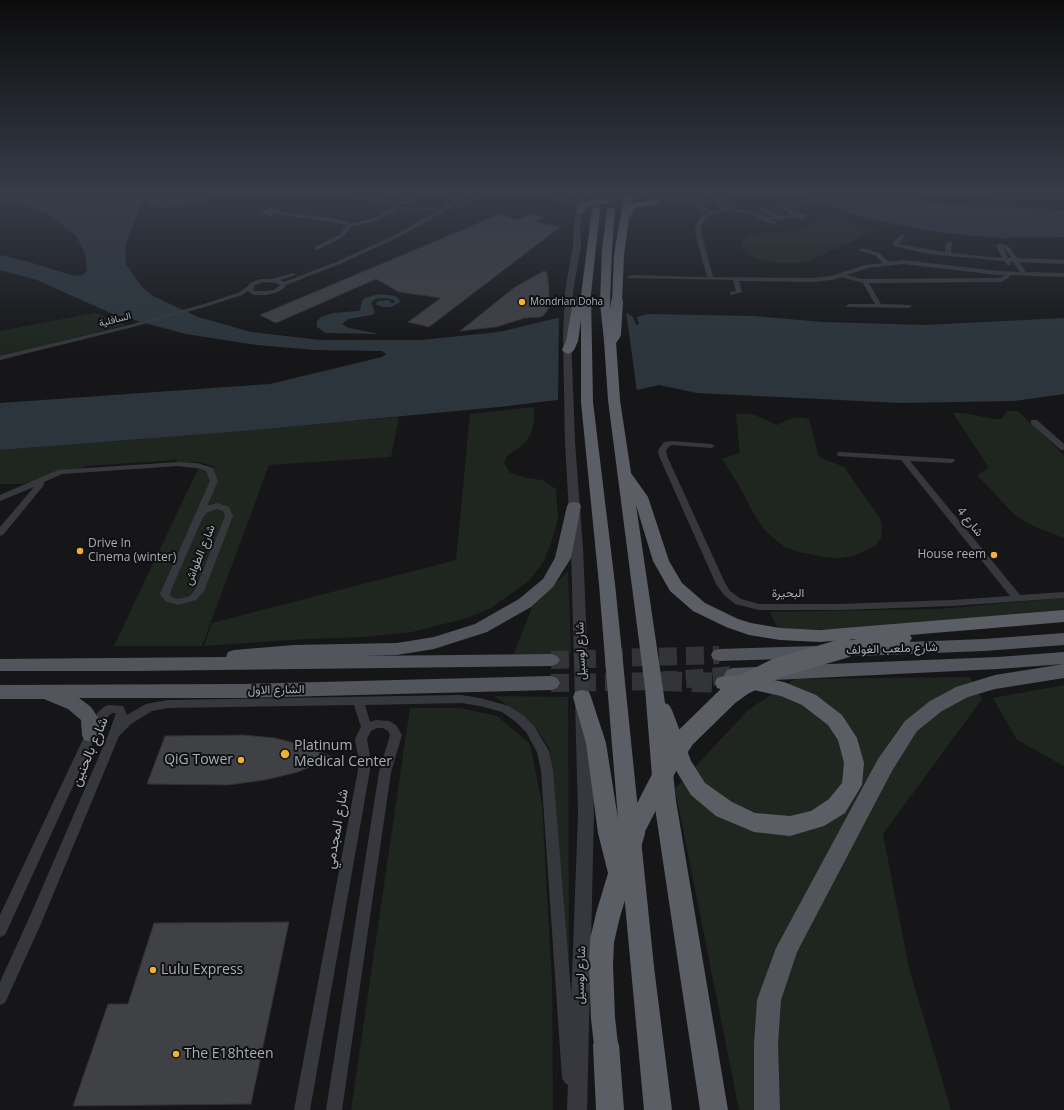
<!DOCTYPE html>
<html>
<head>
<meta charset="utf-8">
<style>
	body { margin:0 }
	canvas { display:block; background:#161618 }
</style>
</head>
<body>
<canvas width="1064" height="1110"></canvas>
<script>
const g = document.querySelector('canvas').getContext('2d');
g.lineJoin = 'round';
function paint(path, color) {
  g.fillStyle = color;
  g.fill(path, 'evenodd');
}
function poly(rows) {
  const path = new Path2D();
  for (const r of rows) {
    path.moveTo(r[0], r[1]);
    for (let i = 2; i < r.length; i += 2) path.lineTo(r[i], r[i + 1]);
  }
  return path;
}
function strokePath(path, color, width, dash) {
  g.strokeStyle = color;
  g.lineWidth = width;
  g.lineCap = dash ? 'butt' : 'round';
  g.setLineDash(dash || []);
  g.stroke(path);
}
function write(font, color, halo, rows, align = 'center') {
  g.font = font + ' "Open Sans",Vazirmatn,sans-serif';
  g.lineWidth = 4;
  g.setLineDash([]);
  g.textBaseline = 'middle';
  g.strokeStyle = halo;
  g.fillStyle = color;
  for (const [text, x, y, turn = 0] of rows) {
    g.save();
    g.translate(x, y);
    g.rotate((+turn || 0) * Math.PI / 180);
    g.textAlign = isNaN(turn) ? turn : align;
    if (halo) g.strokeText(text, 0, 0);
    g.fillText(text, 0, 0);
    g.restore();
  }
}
paint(poly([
	[478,193,525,193,554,197,566,202,573,209,568,205,551,199,493,194,453,211,451,209],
	[696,193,712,193,712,197,703,202,680,200,682,194],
	[834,217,842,219,845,223,849,224,874,228,846,245,818,256,812,260,797,263,779,263,760,260,746,253,740,246,744,239,749,236,761,233,786,233],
	[95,313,126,325,0,357,0,331],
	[534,407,534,423,531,433,525,443,507,456,504,463,510,473,527,478,542,480,556,489,558,518,552,540,544,561,530,580,491,608,467,618,412,632,363,637,306,639,204,646,212,623,456,560,470,414],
	[1007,411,1018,411,1064,455,1064,538,1029,524,1015,515,977,475,989,468,953,413,963,413,994,419,1002,419],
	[736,414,752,414,777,425,795,417,809,419,819,457,844,467,880,518,882,528,881,538,875,546,853,556,839,558,825,557,798,552,785,547,772,537,764,529,754,514,738,484,722,459,740,453],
	[399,417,391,457,269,465,202,646,114,646,198,469,216,467,198,462,178,462,176,460,86,466,82,468,57,471,31,482,21,484,0,484,0,450],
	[568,571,571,654,514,654,532,607],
	[1064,598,1064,613,852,629,778,629,770,612,938,609],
	[970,677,982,699,883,834,909,968,951,1110,739,1110,675,789,748,710,795,679],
	[1064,685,1064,766,1017,740,993,698],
	[494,696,568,697,569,970,550,749,535,727,513,709],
	[410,708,460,708,497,716,530,744,542,804,552,983,553,1110,351,1110]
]), '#1e261f');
paint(poly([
	[0,193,221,193,196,203,165,208,147,206,149,197,144,198,127,240,125,251,126,264,141,286,153,296,198,317,251,332,320,340,421,340,499,332,574,314,620,312,627,313,633,317,636,325,639,324,637,317,647,314,754,316,822,322,925,325,1064,318,1064,394,1014,401,901,403,697,393,659,385,632,391,499,407,254,430,0,450,0,403,270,384,382,357,386,354,382,351,315,350,257,345,186,334,115,315,37,280,0,270,0,255,26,261,74,276,83,275,87,271,85,253,76,236,51,216,42,212,21,205,0,201],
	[800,193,882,193,914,200,954,205,1064,210,1064,237,997,238,937,232,878,221,850,213,810,198],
	[925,193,1064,193,1064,199,1002,199],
	[379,294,395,296,399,299,400,302,391,307,383,307,377,305,376,303,378,301,388,300,392,303,395,302,394,300,384,298,375,299,371,303,375,312,372,315,348,319,342,324,349,328,379,334,326,333,317,327,317,321,321,317,333,313,358,311,360,310,362,301,365,298]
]), '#2c353c');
paint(poly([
	[612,309,626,311,637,392,558,403,559,315,573,312]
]), '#161618');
const building = poly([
	[500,214,517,220,531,214,543,217,536,222,560,227,429,327,408,322,441,298,399,292,376,279,276,323,260,315,500,214],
	[544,271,547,273,549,288,549,307,545,314,541,317,525,318,496,327,460,331,515,287,544,271],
	[243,735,275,738,302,745,333,757,298,772,265,780,228,785,147,784,165,736,243,735],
	[289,922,251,1104,73,1106,108,1004,128,1004,154,923,289,922]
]);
paint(building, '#404145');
strokePath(building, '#303034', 1);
strokePath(poly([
	[551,660,719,655],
	[551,683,662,681,733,675]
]), '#333438', 18, [18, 9]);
strokePath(poly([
	[611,193,611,210],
	[596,209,598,193]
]), '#333438', 10, [10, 5]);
strokePath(poly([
	[662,681,724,683]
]), '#333438', 20, [20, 10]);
paint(poly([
	[336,193,346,193,397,204,395,205,336,193],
	[419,193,425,193,410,202,400,204,398,203,419,193],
	[465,193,470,193,443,212,397,238,340,264,286,285,285,287,278,292,267,295,254,295,248,291,242,295,208,306,133,327,0,360,0,356,129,325,204,304,238,293,248,286,250,283,260,279,272,279,293,273,296,275,280,280,284,282,336,262,393,236,439,210,465,193],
	[263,282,276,283,280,285,274,290,267,291,255,291,253,290,255,285,263,282],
	[714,193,718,193,722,204,727,206,756,213,766,217,773,217,760,210,760,208,764,208,779,216,792,215,783,209,783,207,825,197,827,198,789,208,796,213,804,214,807,216,800,219,795,218,771,220,777,223,774,225,752,215,727,209,725,212,714,213,705,219,702,225,701,232,713,277,812,278,831,276,865,265,883,263,875,255,860,251,859,250,862,248,879,253,889,262,903,260,998,271,1020,272,1013,262,1010,261,1011,264,1008,266,1004,261,928,254,894,246,893,242,902,234,905,236,899,244,945,252,946,243,949,241,952,243,951,253,989,257,1002,258,996,246,999,244,1006,245,1010,248,1017,258,1064,260,1064,264,1019,262,1026,272,1064,273,1064,277,1010,275,1009,278,1001,282,869,283,881,304,911,305,912,306,909,308,847,307,846,306,849,304,875,304,863,283,841,277,832,280,812,282,739,281,742,292,732,295,730,294,730,292,736,291,733,280,628,278,627,277,630,275,707,277,695,232,696,225,700,218,708,213,700,211,696,208,696,206,699,204,628,197,626,196,626,195,704,202,717,202,714,193],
	[706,204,716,204,722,208,721,210,713,211,701,207,706,204],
	[1003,248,1006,250,1011,258,1008,258,1003,248],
	[903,264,998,275,1005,275,1000,278,861,279,847,275,868,268,903,264],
	[397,206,422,209,436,208,438,209,422,211,399,208,376,221,353,226,350,224,372,219,397,206],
	[268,208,276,208,280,210,280,212,331,218,349,223,352,226,343,237,317,250,315,249,315,247,339,235,347,225,331,222,275,214,271,216,262,214,262,212,268,208],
	[1031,420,1037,420,1064,444,1064,450,1061,450,1031,424,1031,420],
	[672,441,711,444,715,446,711,448,672,445,670,446,666,450,667,456,725,583,730,591,741,599,759,604,840,604,952,600,1010,596,901,460,838,456,837,454,838,452,841,452,954,459,955,461,951,463,910,461,1020,595,1064,592,1064,598,952,606,840,610,759,610,735,604,724,595,716,584,659,456,658,450,664,442,672,441],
	[178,462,197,463,213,468,218,481,207,506,217,503,229,507,233,516,204,591,196,600,178,605,165,601,160,594,210,481,206,471,202,469,178,466,62,474,44,482,44,485,3,535,0,536,0,527,34,487,0,501,0,495,58,470,178,462],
	[217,509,223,511,225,516,195,590,190,596,183,598,178,599,171,597,170,594,174,583,203,517,208,512,217,509],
	[461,695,480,698,509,706,524,716,534,726,549,751,553,770,578,1078,575,1083,570,1086,565,1083,562,1078,541,770,537,752,526,732,516,722,502,712,480,706,461,703,365,705,370,722,376,720,389,721,396,725,402,735,391,772,342,1110,326,1110,379,772,390,735,388,731,383,728,377,728,371,731,367,739,370,756,370,770,310,1110,294,1110,358,770,358,756,355,739,361,727,354,705,168,708,152,711,131,724,119,736,40,926,5,1003,0,1005,0,982,30,916,109,733,116,713,112,713,106,718,96,736,5,935,0,937,0,915,85,735,98,712,105,706,109,705,123,706,127,715,146,704,168,700,461,695]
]), '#37383d');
paint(poly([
	[538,193,549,193,570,200,567,202,538,193],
	[558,193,585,193,627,197,630,199,627,201,585,197,580,226,581,245,573,292,571,336,575,442,583,548,594,814,587,1110,567,1110,578,814,571,548,565,442,563,336,565,292,573,245,574,226,578,196,561,195,558,193]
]), '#37383d');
paint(poly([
	[638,193,647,193,659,199,654,200,638,193]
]), '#45474d');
paint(poly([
	[574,502,579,503,581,506,571,558,553,587,531,607,487,632,434,649,397,655,362,656,551,654,557,656,560,660,557,664,551,666,134,671,0,671,0,659,226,657,228,652,234,650,294,645,397,643,434,637,475,624,519,599,543,579,555,558,567,506,569,503,574,502],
	[1064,633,1064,645,984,651,857,656,851,654,849,650,851,646,857,644,984,639,1064,633],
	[815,646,821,648,823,652,821,656,815,658,719,661,713,659,711,655,713,651,719,649,815,646],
	[1064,652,1064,664,998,669,733,682,727,680,724,675,727,670,733,668,998,657,1064,652],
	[1064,664,1064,678,995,689,968,697,942,711,917,731,892,771,797,952,781,1000,778,1044,780,1110,754,1110,754,1044,757,1000,776,948,878,759,905,721,930,701,956,687,995,675,1064,664],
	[551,676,557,678,560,683,557,688,551,690,242,698,79,698,91,707,99,719,100,735,98,740,91,742,84,740,82,735,81,720,68,709,44,699,0,699,0,685,242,684,551,676]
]), '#53555c');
paint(poly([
	[628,193,632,196,631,204,657,199,661,202,657,205,638,207,634,210,629,218,624,255,622,302,617,305,612,302,614,255,624,196,628,193],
	[606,199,609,200,610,202,609,204,591,205,583,213,580,214,576,211,580,205,586,201,606,199],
	[596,206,600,209,591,294,593,402,615,584,654,967,672,1110,644,1110,623,882,619,883,611,880,608,873,598,833,586,743,573,697,575,692,582,690,589,692,591,697,606,743,618,819,599,584,581,402,581,320,578,341,574,350,572,352,568,354,564,352,562,350,566,341,572,307,578,296,581,295,592,209,596,206],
	[611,207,615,210,612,249,610,303,616,341,620,400,631,473,648,497,669,561,682,583,705,603,738,619,751,623,780,628,820,630,1064,610,1064,622,910,635,912,638,909,643,845,655,839,653,836,648,839,643,857,639,820,642,780,640,749,635,726,627,693,611,670,591,653,561,636,505,665,703,669,705,672,710,691,761,705,783,732,802,755,813,790,816,811,811,829,799,842,783,844,763,838,740,828,725,802,705,781,696,749,689,724,690,717,688,715,683,717,678,724,676,749,675,784,682,816,695,842,715,857,738,864,763,862,785,845,813,824,826,790,836,754,832,716,816,691,795,672,764,676,801,728,1110,700,1110,654,801,645,688,608,400,604,341,600,303,602,249,607,210,611,207],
	[606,1032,615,1036,619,1045,624,1110,596,1110,593,1045,597,1036,606,1032]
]), '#5b5e65');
strokePath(poly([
	[610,341,615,334,617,302]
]), '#5b5e65', 12);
strokePath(poly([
	[633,833,670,761,685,738,729,695,743,685,777,668,845,648]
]), '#5b5e65', 20);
strokePath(poly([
	[606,1045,603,1018,601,965,602,941,608,915,633,832]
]), '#5b5e65', 24);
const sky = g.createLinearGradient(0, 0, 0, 349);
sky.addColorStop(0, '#0c0c0d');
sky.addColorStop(0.55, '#363c48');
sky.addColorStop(1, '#363c4800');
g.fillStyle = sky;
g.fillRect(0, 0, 1064, 349);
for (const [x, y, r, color] of [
	[522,302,4,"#f2b134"],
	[80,551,4,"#f2b134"],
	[994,555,4,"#f2b134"],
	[285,754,5,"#f2b134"],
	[241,760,4,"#f2b134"],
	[153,970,4,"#f2b134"],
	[176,1054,4,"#f2b134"]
]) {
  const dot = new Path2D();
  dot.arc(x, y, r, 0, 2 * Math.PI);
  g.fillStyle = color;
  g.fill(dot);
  strokePath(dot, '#111113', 1.5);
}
write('10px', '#a8adb8', '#111113', [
	["Mondrian Doha",530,302]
], 'left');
write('10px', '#a8adb8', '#111113', [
	["السافلية",115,320,-14]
]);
write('12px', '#a8adb8', '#111113', [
	["شارع 4",970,522,51],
	["شارع الطواش",200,555,-68],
	["البحيرة",788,594],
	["شارع ملعب الغولف",892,649,-2],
	["شارع لوسيل",581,651,-92],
	["الشارع الاول",276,690,-1],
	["شارع لوسيل",581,975,-88]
]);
write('12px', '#a8adb8', '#111113', [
	["Drive In",88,544],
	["Cinema (winter)",88,558],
	["House reem",986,555,"right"]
], 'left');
write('14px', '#a8adb8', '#111113', [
	["Platinum",294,746],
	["Medical Center",294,762],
	["QiG Tower",233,760,"right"],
	["Lulu Express",161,970],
	["The E18hteen",184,1054]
], 'left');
write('14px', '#a8adb8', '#111113', [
	["شارع بالحنين",90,752,-67],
	["شارع المجدمي",337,829,-80]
]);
</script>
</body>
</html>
